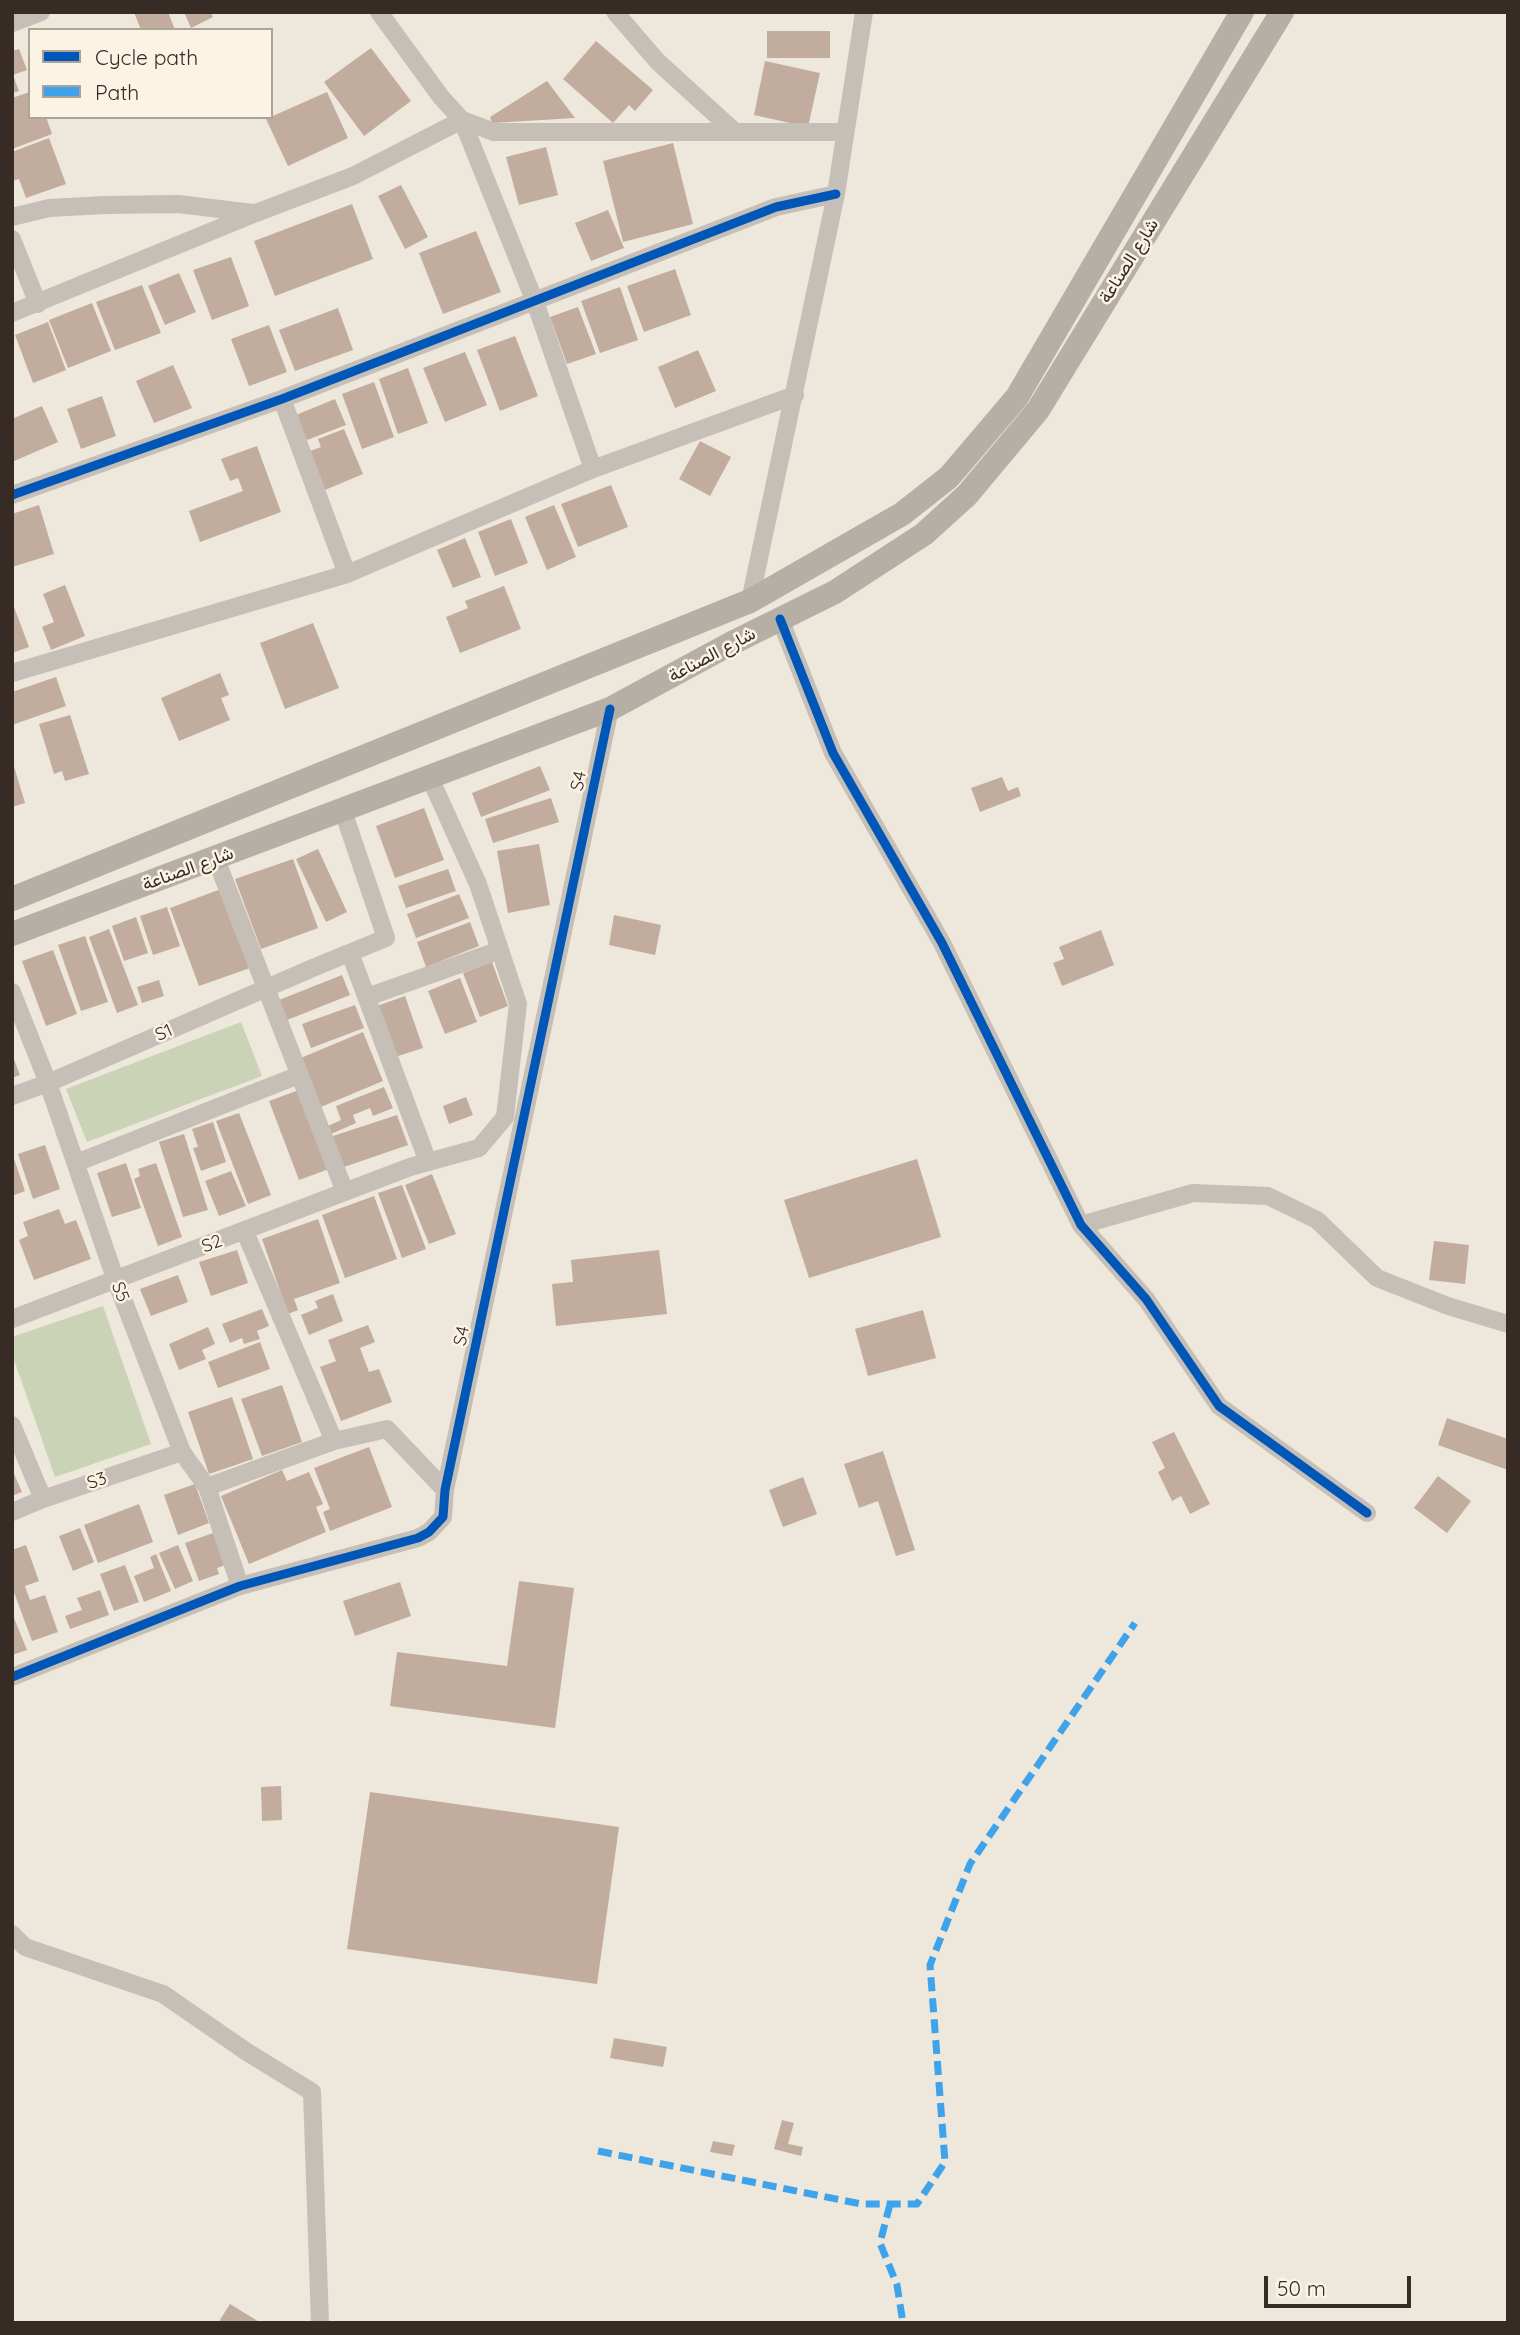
<!DOCTYPE html>
<html>
<head>
<meta charset="utf-8">
<style>
	body { margin:0 }
	#map { position:relative; width:1520px; height:2335px; overflow:hidden; background:#ede7dc; font-family:Quicksand,sans-serif }
	canvas { display:block }
	.frame { position:absolute; inset:0; border:14px solid #362c25; pointer-events:none }
	.legend { position:absolute; left:28px; top:28px; width:245px; height:91px; box-sizing:border-box; background:#fbf3e3; border:2px solid #aca397; margin:0; padding:9px 12px; list-style:none; font-size:21px; color:#362c25 }
	.legend li { display:flex; align-items:center; gap:14px; height:35px }
	.legend b { width:35px; border:2px solid #aca397 }
	.scale { position:absolute; left:1264px; top:2276px; width:147px; height:32px; box-sizing:border-box; border:4px solid #362c25; border-top:0; padding-left:9px; font-size:21px; line-height:24px; white-space:nowrap; color:#362c25; -webkit-text-stroke:5px #fbf3e3; paint-order:stroke }
</style>
</head>
<body>
<div id="map">
<canvas width="1520" height="2335"></canvas>
<div class="frame"></div>
<ul class="legend">
<li><b style="height:9px;background:#0057b8"></b>Cycle path</li>
<li><b style="height:9px;background:#3fa3eb"></b>Path</li>
</ul>
<div class="scale">50 m</div>
</div>
<script>
const g = document.querySelector('canvas').getContext('2d');
g.lineJoin = 'round';
function paint(path, color) {
  g.fillStyle = color;
  g.fill(path, 'evenodd');
}
function poly(rows) {
  const path = new Path2D();
  for (const r of rows) {
    path.moveTo(r[0], r[1]);
    for (let i = 2; i < r.length; i += 2) path.lineTo(r[i], r[i + 1]);
  }
  return path;
}
function strokePath(path, color, width, dash) {
  g.strokeStyle = color;
  g.lineWidth = width;
  g.lineCap = dash ? 'butt' : 'round';
  g.setLineDash(dash || []);
  g.stroke(path);
}
function write(font, color, halo, rows, align = 'center') {
  g.font = font + ' Quicksand,Vazirmatn,sans-serif';
  g.lineWidth = 5;
  g.setLineDash([]);
  g.textBaseline = 'middle';
  g.strokeStyle = halo;
  g.fillStyle = color;
  for (const [text, x, y, turn = 0] of rows) {
    g.save();
    g.translate(x, y);
    g.rotate((+turn || 0) * Math.PI / 180);
    g.textAlign = isNaN(turn) ? turn : align;
    if (halo) g.strokeText(text, 0, 0);
    g.fillText(text, 0, 0);
    g.restore();
  }
}
paint(poly([
	[241,1022,262,1076,87,1142,66,1089],
	[103,1306,151,1444,55,1477,12,1354,12,1337]
]), '#cad3b5');
paint(poly([
	[134,12,168,12,175,30,141,30],
	[184,12,210,12,213,17,191,28],
	[767,31,830,31,830,58,767,58],
	[596,41,653,90,635,111,629,105,613,123,563,79],
	[371,48,411,101,364,136,324,82],
	[19,49,27,70,13,75,19,91,12,93,12,51],
	[765,61,820,73,808,127,754,115],
	[547,81,575,118,492,123,490,117],
	[30,92,30,117,46,117,52,134,12,149,12,98],
	[327,92,348,138,288,166,266,119],
	[49,138,66,184,26,198,19,179,12,181,12,152],
	[673,143,693,224,623,242,603,161],
	[546,147,558,195,519,205,506,157],
	[401,185,428,237,405,249,378,196],
	[352,204,373,259,275,296,254,241],
	[608,210,624,248,591,261,575,223],
	[476,231,501,292,443,314,419,253],
	[231,257,249,306,212,320,193,270],
	[675,269,691,315,644,332,627,286],
	[179,273,196,312,165,325,148,286],
	[142,285,161,333,115,350,96,302],
	[620,287,638,340,600,353,581,301],
	[92,303,111,351,68,368,49,320],
	[578,307,596,354,567,364,550,317],
	[338,308,353,350,295,371,279,330],
	[48,322,66,370,33,383,15,335],
	[269,325,287,372,249,386,231,339],
	[515,336,538,396,500,411,477,350],
	[698,350,716,391,675,408,658,367],
	[465,352,487,405,445,422,423,368],
	[173,365,192,408,154,423,136,381],
	[408,368,428,423,398,434,379,379],
	[374,382,394,437,362,449,342,394],
	[102,396,116,436,81,449,67,409],
	[335,399,346,425,307,440,296,415],
	[42,406,58,442,12,462,12,419],
	[344,429,363,474,325,490,310,451,321,447,318,439],
	[700,441,731,457,710,496,679,479],
	[257,446,281,512,200,542,189,511,243,491,238,478,230,481,221,459],
	[611,485,628,527,578,547,561,504],
	[39,505,54,554,12,567,12,514],
	[554,505,576,557,547,570,525,517],
	[511,519,528,563,495,576,478,532],
	[465,538,481,577,453,588,437,550],
	[65,585,85,636,51,650,42,627,54,622,43,594],
	[504,586,521,629,460,653,446,617,468,608,465,601],
	[14,607,29,647,12,653,12,608],
	[313,623,339,688,285,709,260,643],
	[220,673,229,695,221,698,230,720,179,741,161,698],
	[56,677,66,706,12,725,12,692],
	[70,715,89,774,65,781,62,771,54,774,39,724],
	[13,763,25,803,12,807,12,764],
	[540,766,550,790,481,817,472,793],
	[1002,777,1008,791,1018,787,1021,796,980,812,971,788],
	[551,798,559,822,493,843,485,819],
	[424,808,444,860,395,878,376,826],
	[539,844,550,905,508,913,497,851],
	[318,849,347,912,326,922,296,859],
	[293,859,318,928,261,949,235,879],
	[448,869,456,891,406,908,398,886],
	[221,889,250,968,199,986,170,908],
	[459,894,469,918,416,938,407,914],
	[167,907,180,946,153,955,140,916],
	[614,915,661,925,655,955,609,945],
	[136,917,148,953,124,961,112,926],
	[470,922,479,946,426,967,417,942],
	[109,929,138,1005,117,1013,89,937],
	[1101,930,1114,965,1062,986,1053,963,1064,959,1059,947],
	[85,936,108,1002,81,1011,58,945],
	[53,950,77,1014,46,1026,22,961],
	[492,962,508,1006,480,1017,463,973],
	[342,975,350,995,282,1022,274,1002],
	[460,978,477,1022,445,1034,428,991],
	[159,980,164,996,142,1003,137,987],
	[405,996,423,1048,395,1057,377,1006],
	[355,1005,364,1028,311,1048,302,1024],
	[363,1032,383,1081,316,1109,296,1060],
	[12,1054,20,1075,12,1078],
	[384,1087,393,1108,373,1116,370,1108,353,1115,356,1123,331,1134,328,1126,341,1120,336,1106],
	[299,1090,329,1169,299,1180,269,1101],
	[466,1097,473,1115,449,1124,443,1106],
	[239,1113,271,1195,248,1204,216,1121],
	[397,1115,408,1145,341,1168,330,1137],
	[213,1122,226,1162,201,1171,193,1148,198,1147,192,1129],
	[184,1134,208,1210,183,1217,159,1142],
	[45,1145,60,1189,33,1199,18,1154],
	[12,1153,25,1191,12,1196],
	[917,1159,941,1237,809,1278,784,1200],
	[126,1163,141,1208,112,1217,97,1173],
	[156,1163,182,1237,158,1246,134,1179,140,1176,138,1169],
	[231,1171,246,1206,219,1216,205,1181],
	[432,1174,456,1234,429,1244,405,1185],
	[402,1185,426,1249,402,1258,378,1193],
	[374,1196,397,1259,345,1278,322,1215],
	[59,1209,65,1224,76,1220,91,1259,34,1280,19,1240,28,1236,23,1222],
	[318,1219,340,1283,294,1299,298,1310,288,1314,262,1239],
	[1434,1241,1469,1245,1465,1284,1429,1280],
	[237,1250,248,1283,211,1296,199,1262],
	[659,1250,667,1314,556,1326,552,1284,573,1282,571,1260],
	[178,1275,188,1302,151,1316,140,1289],
	[333,1294,343,1321,309,1335,301,1315,318,1308,315,1301],
	[262,1309,269,1326,257,1331,260,1339,244,1344,242,1338,230,1343,222,1324],
	[923,1310,936,1358,868,1376,855,1329],
	[368,1325,375,1342,360,1348,369,1372,379,1369,392,1402,341,1421,320,1367,336,1361,328,1340],
	[208,1327,215,1344,202,1350,206,1359,179,1370,169,1344],
	[260,1342,270,1369,218,1388,208,1362],
	[282,1385,302,1442,262,1456,241,1399],
	[232,1397,253,1459,209,1474,188,1412],
	[1447,1418,1508,1439,1508,1470,1438,1445],
	[1174,1432,1210,1504,1190,1514,1181,1496,1172,1501,1158,1472,1165,1468,1152,1442],
	[369,1447,392,1507,330,1531,323,1512,330,1509,314,1468],
	[883,1451,915,1550,896,1556,878,1501,859,1508,844,1464],
	[12,1469,22,1492,12,1496],
	[282,1470,287,1481,309,1472,323,1504,316,1507,326,1532,249,1564,221,1496],
	[1438,1476,1471,1501,1447,1533,1414,1508],
	[803,1477,817,1514,783,1527,769,1490],
	[195,1484,209,1523,178,1535,164,1495],
	[139,1504,153,1542,98,1563,84,1525],
	[80,1528,94,1562,73,1571,59,1536],
	[213,1533,225,1565,217,1568,219,1574,199,1581,185,1543],
	[26,1545,39,1581,25,1586,30,1600,45,1595,58,1632,32,1641,12,1587,12,1550],
	[178,1545,193,1581,175,1589,159,1553],
	[156,1554,171,1591,144,1602,134,1576,154,1568,150,1557],
	[125,1565,139,1602,114,1611,100,1574],
	[519,1581,574,1588,555,1728,390,1706,397,1652,507,1666],
	[400,1582,411,1616,355,1636,343,1601],
	[100,1590,109,1615,70,1629,65,1616,82,1610,77,1598],
	[12,1613,27,1650,12,1655],
	[281,1786,282,1820,262,1821,261,1787],
	[370,1792,619,1827,597,1984,347,1949],
	[614,2038,667,2047,663,2067,610,2058],
	[782,2120,794,2123,788,2144,803,2147,801,2156,774,2149],
	[713,2141,735,2145,732,2156,710,2152],
	[230,2304,261,2323,218,2323]
]), '#c2ac9d');
strokePath(poly([
	[379,12,441,97,462,120,535,302,593,469],
	[615,12,658,62,735,132],
	[12,23,41,12],
	[12,217,49,208,104,205,178,204,253,213],
	[12,239,38,304],
	[12,313,256,213,353,176,462,120,494,132,845,132],
	[282,399,347,574],
	[12,495,282,399,776,207,836,194],
	[750,601,836,194,864,12],
	[780,619,833,753,942,943,1081,1225,1146,1299,1219,1406,1367,1513],
	[12,673,347,574,593,469,795,395],
	[216,859,345,1192],
	[350,953,428,1162],
	[12,992,48,1083,116,1281,182,1452,207,1487,240,1586],
	[367,997,500,950],
	[12,1096,48,1083,315,967,386,938,343,811],
	[76,1163,299,1075],
	[1081,1225,1193,1193,1268,1196,1317,1220,1377,1278,1448,1306,1508,1324],
	[245,1232,334,1441],
	[12,1319,410,1167,479,1148,505,1117,518,1004,478,884,430,778],
	[12,1425,43,1499],
	[207,1487,334,1441,387,1429,445,1490],
	[12,1512,43,1499,182,1452],
	[12,1677,240,1586,418,1538,429,1532,443,1517,445,1490,610,709],
	[12,1934,25,1947,163,1994,247,2052,312,2092,320,2323]
]), '#c5bfb7', 18);
strokePath(poly([
	[12,899,750,601,902,514,949,477,1017,397,1242,12],
	[12,934,610,709,730,644,835,592,924,534,967,495,1038,410,1282,12]
]), '#b6afa6', 24);
strokePath(poly([
	[598,2151,861,2204,917,2204,945,2162,930,1965,970,1864,1135,1623],
	[890,2204,880,2243,897,2285,903,2323]
]), '#3fa3eb', 7, [14, 7]);
strokePath(poly([
	[12,495,282,399,776,207,836,194],
	[780,619,833,753,942,943,1081,1225,1146,1299,1219,1406,1367,1513],
	[12,1677,240,1586,418,1538,429,1532,443,1517,445,1490,610,709]
]), '#0057b8', 9);
write('18px', '#362c25', '#fbf3e3', [
	["شارع الصناعة",1129,261,-58],
	["شارع الصناعة",712,655,-28],
	["S4",579,781,-78],
	["شارع الصناعة",188,869,-20],
	["S1",164,1033,-24],
	["S2",212,1244,-21],
	["S5",120,1292,69],
	["S4",462,1336,-78],
	["S3",97,1481,-19]
]);
</script>
</body>
</html>
